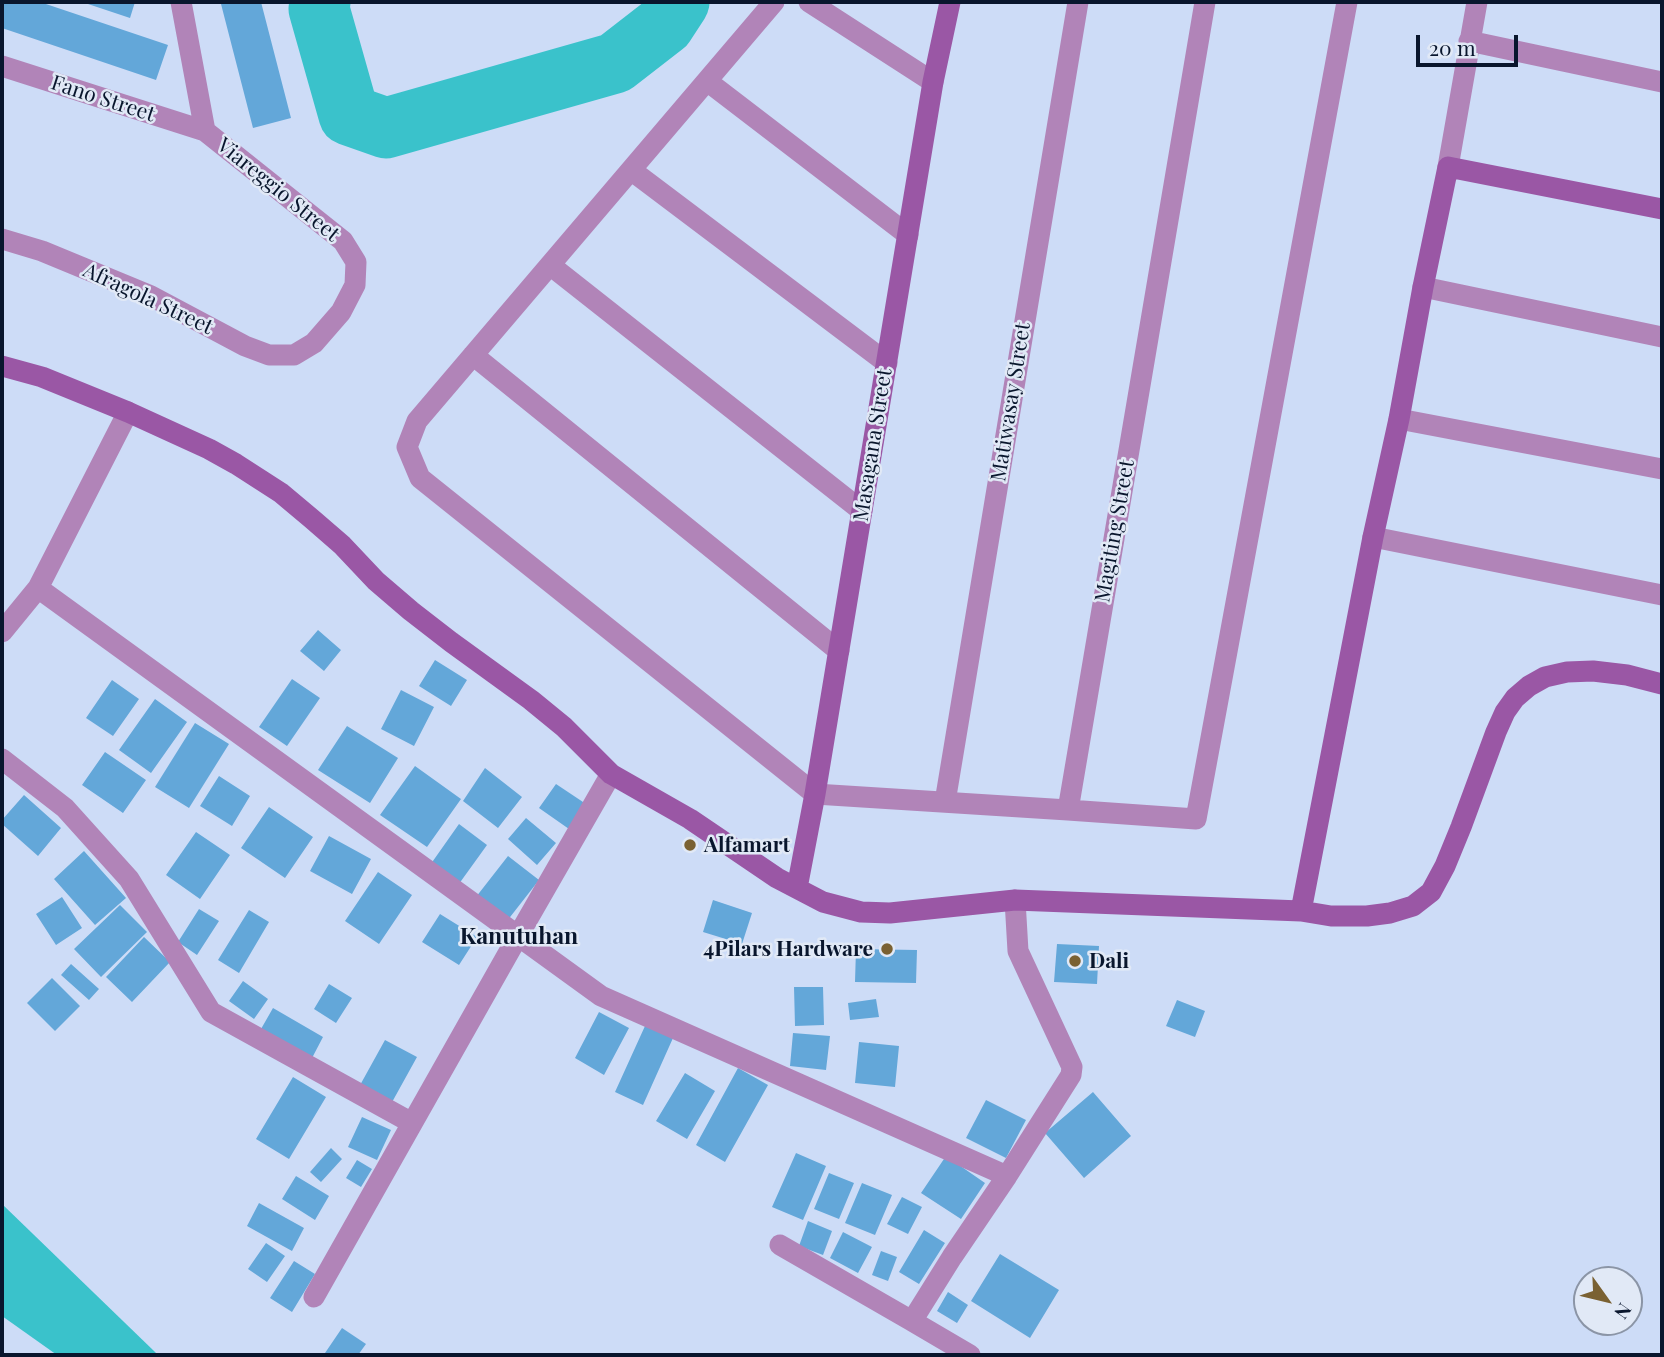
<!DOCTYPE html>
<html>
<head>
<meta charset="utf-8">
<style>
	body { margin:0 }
	#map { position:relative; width:1664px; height:1357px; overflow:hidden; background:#cddcf7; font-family:"Playfair Display",serif }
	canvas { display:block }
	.frame { position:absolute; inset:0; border:4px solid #09162d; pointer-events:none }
	.north { position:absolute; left:1573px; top:1266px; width:70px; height:70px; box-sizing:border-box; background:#e1e9f6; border:2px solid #8b95a6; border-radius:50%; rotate:124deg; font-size:19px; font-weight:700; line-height:28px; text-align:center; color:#09162d }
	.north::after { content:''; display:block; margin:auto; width:24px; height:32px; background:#7a6132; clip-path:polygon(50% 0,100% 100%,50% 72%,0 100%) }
	.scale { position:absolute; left:1416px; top:35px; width:102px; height:32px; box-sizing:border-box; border:4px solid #09162d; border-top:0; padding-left:9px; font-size:21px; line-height:24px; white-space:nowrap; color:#09162d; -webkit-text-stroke:5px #e1e9f6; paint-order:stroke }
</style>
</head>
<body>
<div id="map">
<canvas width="1664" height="1357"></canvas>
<div class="frame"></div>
<div class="north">N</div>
<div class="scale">20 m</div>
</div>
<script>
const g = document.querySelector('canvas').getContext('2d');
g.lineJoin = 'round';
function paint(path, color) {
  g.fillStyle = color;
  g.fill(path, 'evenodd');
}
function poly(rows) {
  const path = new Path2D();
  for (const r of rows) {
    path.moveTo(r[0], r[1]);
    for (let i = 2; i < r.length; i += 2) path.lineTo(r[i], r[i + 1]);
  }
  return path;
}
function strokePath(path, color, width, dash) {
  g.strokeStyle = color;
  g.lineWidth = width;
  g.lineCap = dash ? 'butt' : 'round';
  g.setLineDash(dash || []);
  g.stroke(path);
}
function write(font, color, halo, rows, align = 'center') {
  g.font = font + ' "Playfair Display",serif';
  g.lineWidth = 5;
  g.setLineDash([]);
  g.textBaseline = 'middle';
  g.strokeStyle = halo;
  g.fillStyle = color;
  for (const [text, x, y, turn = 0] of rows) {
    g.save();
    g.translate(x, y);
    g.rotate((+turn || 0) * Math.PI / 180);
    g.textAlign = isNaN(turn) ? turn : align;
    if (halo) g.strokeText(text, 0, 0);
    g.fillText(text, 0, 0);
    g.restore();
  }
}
paint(poly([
	[2,1204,154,1351,158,1355,57,1355,2,1316]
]), '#3ac2cb');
strokePath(poly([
	[320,2,319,9,349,115,386,128,615,63,664,25,679,2]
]), '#3ac2cb', 61);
paint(poly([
	[2,2,40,2,168,45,156,80,2,28],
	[82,2,135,2,130,18],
	[231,2,261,2,291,118,253,128,221,4],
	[318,630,341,650,324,671,300,651],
	[435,660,467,680,451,706,419,686],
	[292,679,320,698,287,746,259,727],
	[112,680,139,699,113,736,86,718],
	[401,690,434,707,414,746,381,729],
	[155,699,187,722,151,773,119,750],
	[195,723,229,744,189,808,155,787],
	[347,726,398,758,370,803,318,770],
	[105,752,146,780,123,813,82,785],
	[415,766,461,799,427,847,380,815],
	[485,768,522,797,498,828,463,801],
	[219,776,250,796,232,826,200,806],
	[556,784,586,804,569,829,539,808],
	[24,795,61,828,38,856,2,824,2,820],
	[269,807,313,837,285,878,241,848],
	[526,818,556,843,537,865,508,839],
	[459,824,487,845,456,888,428,868],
	[196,832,230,855,200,899,166,875],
	[329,836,371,859,352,894,310,871],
	[84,851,126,898,95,925,54,879],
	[508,856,539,880,507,921,476,897],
	[378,872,412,895,379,944,345,921],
	[62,897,82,928,56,945,36,914],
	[713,900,752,913,742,944,703,932],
	[120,905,147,932,101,977,74,949],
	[199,909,219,921,197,955,178,942],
	[249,910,269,922,239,973,218,960],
	[440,914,477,937,459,965,422,942],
	[144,937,170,962,132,1002,106,977],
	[1057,944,1099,946,1097,984,1054,982],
	[856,949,917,950,916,983,855,982],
	[71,964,99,989,89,1000,61,975],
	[52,978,80,1006,55,1031,27,1003],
	[243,981,268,999,254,1019,229,1001],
	[329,984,352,998,336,1023,314,1009],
	[794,987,823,987,824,1025,795,1026],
	[876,999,879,1017,850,1020,848,1003],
	[1177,1000,1205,1011,1195,1037,1166,1026],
	[273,1008,323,1037,312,1058,261,1029],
	[599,1012,629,1028,604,1075,575,1058],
	[645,1026,673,1038,643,1105,615,1092],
	[793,1033,830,1036,826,1070,790,1066],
	[385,1040,417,1057,391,1104,359,1087],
	[859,1042,899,1046,895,1087,855,1083],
	[738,1068,768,1085,725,1162,696,1145],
	[685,1073,715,1091,687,1139,656,1121],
	[293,1077,326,1097,289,1159,256,1139],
	[1093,1092,1131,1136,1084,1178,1045,1133],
	[986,1100,1026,1120,1006,1158,966,1138],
	[362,1117,391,1130,377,1160,348,1147],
	[331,1148,342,1159,321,1182,310,1172],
	[796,1153,826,1166,803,1220,772,1207],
	[946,1156,985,1183,961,1219,921,1193],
	[357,1160,372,1169,361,1187,346,1178],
	[829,1173,854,1183,839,1219,814,1209],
	[296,1176,329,1196,315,1220,282,1199],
	[862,1183,892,1195,875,1235,845,1223],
	[902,1197,922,1207,908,1234,887,1224],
	[259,1203,304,1228,292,1251,247,1226],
	[808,1221,832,1231,823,1255,799,1246],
	[924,1230,945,1243,919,1284,899,1272],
	[843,1232,872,1247,858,1273,830,1258],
	[266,1243,285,1256,267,1282,248,1269],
	[881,1251,897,1257,888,1281,872,1275],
	[1000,1254,1059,1290,1030,1338,971,1301],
	[294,1261,315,1274,292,1312,270,1298],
	[948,1292,968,1305,957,1323,937,1311],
	[342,1328,366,1344,358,1355,328,1355,325,1353]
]), '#63a7d9');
strokePath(poly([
	[181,2,205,131],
	[774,2,417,421,407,447,420,478,815,794,1068,810,1205,2],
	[809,2,933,82],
	[1469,41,1662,82],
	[2,66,205,131,343,241,356,262,355,285,341,312,314,343,294,355,269,355,245,346,151,296,42,251,2,239],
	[707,81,908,235],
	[1448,167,1477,2],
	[631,170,887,363],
	[550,265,862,511],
	[1423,287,1662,337],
	[473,355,839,651],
	[1399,419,1662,469],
	[1373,537,1662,595],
	[38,588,601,996,1007,1176,1071,1075,1072,1067,1018,951,1015,900],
	[2,632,38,588,128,412],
	[2,759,65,808,129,879,211,1012,412,1123],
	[945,802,1078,2],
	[1068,810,1196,819,1347,2],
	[780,1245,912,1321],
	[314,1297,518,936,611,774],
	[970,1355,912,1321,952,1257,1007,1176]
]), '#b184b8', 21);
strokePath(poly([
	[2,366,42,377,128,412,209,449,236,464,281,493,312,519,342,545,376,581,411,611,451,642,531,700,564,727,611,774,690,819,777,878,823,902,861,912,890,913,1015,900,1301,911,1331,916,1367,916,1390,913,1413,906,1431,892,1445,866,1461,827,1496,732,1505,712,1515,698,1529,686,1545,677,1567,672,1593,671,1627,675,1662,684],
	[797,888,815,794,933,82,950,2],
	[1301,911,1373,537,1399,419,1423,287,1448,167,1662,209]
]), '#9a57a5', 21);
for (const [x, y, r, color] of [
	[690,845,7,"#7a6132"],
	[887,949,7,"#7a6132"],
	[1075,961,7,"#7a6132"]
]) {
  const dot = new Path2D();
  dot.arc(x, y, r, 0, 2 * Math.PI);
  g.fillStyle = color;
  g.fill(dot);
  strokePath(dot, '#e1e9f6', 2.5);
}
write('21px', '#09162d', '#e1e9f6', [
	["Fano Street",103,99,18],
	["Viareggio Street",278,190,39],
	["Afragola Street",148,299,25],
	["Matiwasay Street",1011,402,-81],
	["Masagana Street",873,445,-81],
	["Magiting Street",1115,531,-80]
]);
write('bold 21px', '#09162d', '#e1e9f6', [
	["Alfamart",704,845],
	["4Pilars Hardware",873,949,"right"],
	["Dali",1089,961]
], 'left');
write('bold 23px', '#09162d', '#e1e9f6', [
	["Kanutuhan",519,937]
]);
</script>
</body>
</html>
